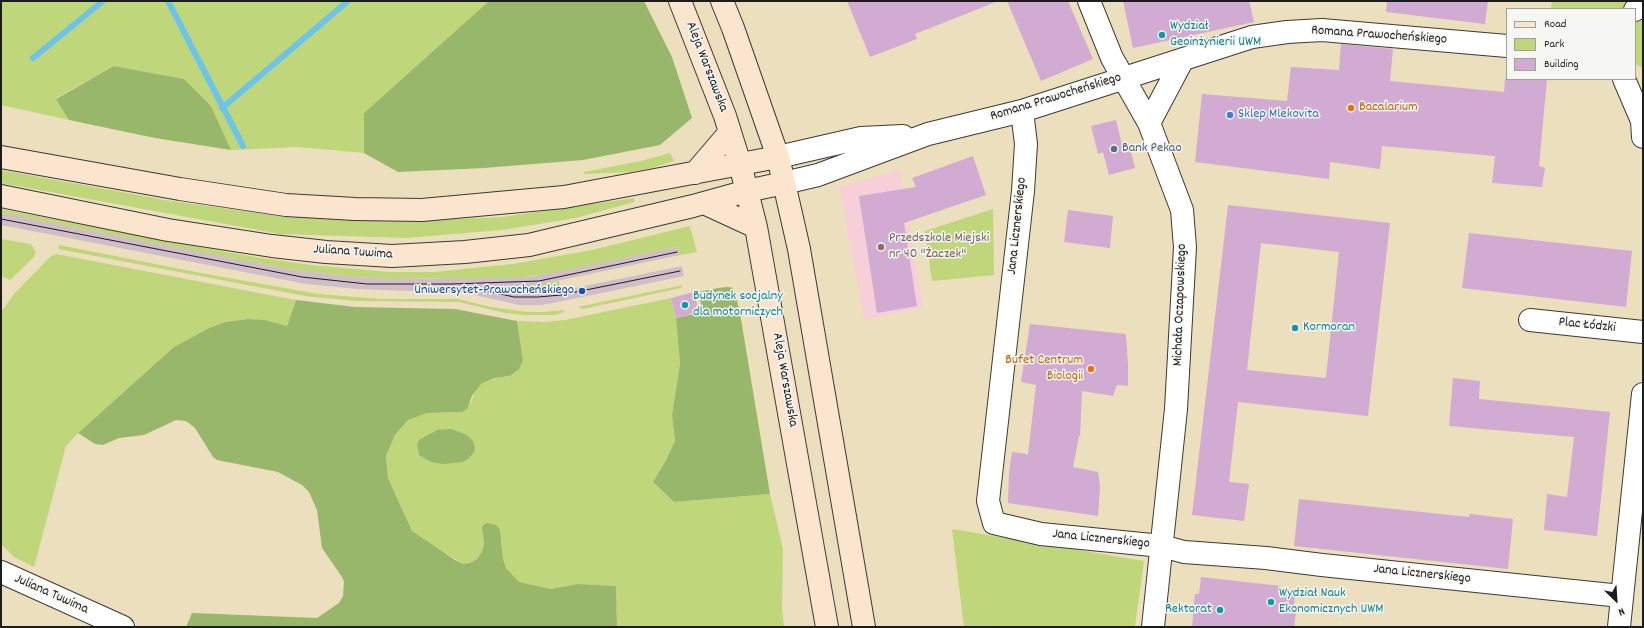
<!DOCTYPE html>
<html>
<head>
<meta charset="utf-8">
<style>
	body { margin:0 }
	#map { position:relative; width:1644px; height:628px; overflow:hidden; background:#ecdfbd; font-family:Dekko,sans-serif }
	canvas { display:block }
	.frame { position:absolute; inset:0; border:2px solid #1c1c1c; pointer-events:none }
	.legend { position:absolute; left:1506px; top:8px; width:130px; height:72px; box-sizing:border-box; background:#f6f6f2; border:1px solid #9f9f9c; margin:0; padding:5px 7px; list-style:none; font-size:12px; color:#1c1c1c }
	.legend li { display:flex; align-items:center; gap:8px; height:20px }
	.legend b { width:20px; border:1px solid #9f9f9c }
	.north { position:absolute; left:1596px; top:580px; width:40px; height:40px; -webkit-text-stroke:3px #f6f6f2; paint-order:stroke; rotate:155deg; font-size:11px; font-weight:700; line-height:16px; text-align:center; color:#1c1c1c }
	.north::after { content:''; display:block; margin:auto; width:14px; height:18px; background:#1c1c1c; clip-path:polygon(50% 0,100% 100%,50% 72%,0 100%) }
</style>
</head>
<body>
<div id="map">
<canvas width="1644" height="628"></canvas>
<div class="frame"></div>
<ul class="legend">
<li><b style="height:5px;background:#fbe5cf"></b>Road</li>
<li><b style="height:11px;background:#c0d67a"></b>Park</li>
<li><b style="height:11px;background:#d1abd2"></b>Building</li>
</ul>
<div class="north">N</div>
</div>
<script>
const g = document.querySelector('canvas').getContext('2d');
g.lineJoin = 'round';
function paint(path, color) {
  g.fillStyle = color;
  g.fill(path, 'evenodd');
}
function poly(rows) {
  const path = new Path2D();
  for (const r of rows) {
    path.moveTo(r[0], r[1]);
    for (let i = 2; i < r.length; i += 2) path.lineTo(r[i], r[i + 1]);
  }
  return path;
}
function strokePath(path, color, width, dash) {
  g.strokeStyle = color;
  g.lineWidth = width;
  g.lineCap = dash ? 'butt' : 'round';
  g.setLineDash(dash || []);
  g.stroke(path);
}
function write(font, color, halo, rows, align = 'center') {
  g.font = font + ' Dekko,sans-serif';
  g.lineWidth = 3;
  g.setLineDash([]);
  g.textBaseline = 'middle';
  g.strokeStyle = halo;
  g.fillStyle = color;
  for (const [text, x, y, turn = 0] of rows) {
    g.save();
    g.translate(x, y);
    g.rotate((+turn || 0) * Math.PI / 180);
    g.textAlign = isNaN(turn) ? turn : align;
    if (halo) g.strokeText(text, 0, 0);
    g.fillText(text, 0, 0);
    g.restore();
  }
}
paint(poly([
	[899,170,923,307,864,320,839,187]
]), '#f6cfd8');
paint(poly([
	[1,213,288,269,353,277,397,279,531,277,677,247,680,255,547,283,527,286,493,287,513,292,529,294,555,292,682,266,684,276,558,302,541,305,519,305,466,293,357,289,306,284,1,225]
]), '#d1bdca');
paint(poly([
	[1,1,489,1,364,113,364,153,298,147,231,150,211,106,184,79,114,66,56,98,69,120,1,105],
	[1552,1,1643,1,1643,68,1635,64,1635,9,1551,9],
	[670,153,674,161,652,168,629,172,584,174,584,172,641,161],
	[1,170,165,200,286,217,405,221,503,217,634,198,634,202,576,218,502,230,407,238,280,234,1,183],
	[1,209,182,244,255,257,311,265,389,272,434,272,513,264,592,250,690,226,697,252,680,255,677,247,549,274,517,278,441,279,441,278,397,279,353,277,288,269,199,252,1,213],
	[993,209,994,275,932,281,925,231],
	[1,239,31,244,36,252,33,258,10,280,1,276],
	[59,245,201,273,318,294,380,299,458,299,491,307,527,312,543,312,565,310,562,313,554,315,523,315,505,313,459,302,356,301,305,296,58,249],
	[56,254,296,300,287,326,265,320,248,319,225,322,209,328,174,347,78,433,66,446,34,567,14,557,1,544,1,312,15,293,51,256],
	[559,281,561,291,555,292,529,294,490,287,527,286],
	[683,285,681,288,583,309,578,307],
	[671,298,676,318,680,364,672,415,675,441,665,462,653,482,674,502,770,494,783,549,782,608,784,627,617,627,616,586,578,584,551,589,519,582,506,568,503,559,501,536,482,528,484,544,482,552,477,559,470,563,464,564,423,540,412,531,388,478,386,456,395,435,408,420,418,416,427,413,462,412,471,402,476,390,481,384,494,378,510,376,523,360,517,321,544,322,565,320],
	[952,529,1144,561,1135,627,964,627]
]), '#c0d67a');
paint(poly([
	[489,1,644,1,672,57,692,118,660,145,583,160,484,168,398,172,364,153,364,113],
	[114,66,184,79,211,106,231,150,155,138,69,120,56,99],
	[728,287,733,288,735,292,740,313,770,494,674,502,653,482,665,462,675,441,672,415,680,364,676,318,703,312,698,292,718,288],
	[296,300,355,307,455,309,517,321,523,360,519,369,510,376,494,378,481,384,472,396,467,409,462,412,427,413,408,420,395,435,386,456,388,478,412,531,455,560,464,564,470,563,477,559,482,552,484,544,482,528,483,525,487,523,496,525,500,530,503,559,506,568,519,582,551,589,578,584,616,586,617,627,186,627,192,613,317,618,339,603,343,596,344,582,342,577,322,548,317,510,309,492,302,485,278,472,217,460,213,457,195,428,186,421,176,420,144,435,119,438,103,445,95,444,78,433,174,347,209,328,225,322,248,319,265,320,287,326],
	[451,429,467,435,473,441,475,447,474,452,469,458,463,462,443,464,431,462,419,455,417,445,419,440,437,430]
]), '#98b76a');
strokePath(poly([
	[168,1,243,146],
	[33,58,103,1],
	[222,108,348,1]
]), '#6cc4e9', 6);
paint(poly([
	[847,1,996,1,996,2,915,34,917,39,870,57],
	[1007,1,1068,1,1093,59,1041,81],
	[1123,1,1249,1,1254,22,1133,48],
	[1387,1,1488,1,1485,24,1386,12],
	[1341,44,1393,49,1390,81,1504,92,1505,79,1547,79,1539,166,1545,168,1542,187,1492,183,1495,156,1382,146,1380,169,1330,162,1329,179,1195,162,1202,94,1287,101,1291,67,1339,70],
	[1116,120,1122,145,1129,144,1135,168,1109,175,1103,152,1098,154,1091,126],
	[973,156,986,195,904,223,917,306,877,313,859,196,916,187,912,178],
	[1228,205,1390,223,1368,416,1238,402,1229,482,1249,484,1244,521,1192,515],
	[1261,243,1339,252,1326,378,1247,370],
	[1068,210,1113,216,1110,248,1064,242],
	[1469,233,1632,251,1626,307,1462,288],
	[694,292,699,312,676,318,671,298],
	[1030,324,1126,334,1128,364,1128,386,1117,385,1113,396,1082,391,1080,436,1079,436,1073,467,1098,472,1100,487,1098,516,1008,503,1009,472,1012,452,1028,454,1036,385,1021,382],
	[1453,378,1480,381,1479,399,1610,412,1597,536,1544,530,1547,494,1567,497,1574,437,1449,426],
	[1299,499,1469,517,1470,514,1513,519,1508,569,1294,546],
	[1201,577,1281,586,1281,588,1296,590,1294,605,1297,605,1294,627,1192,627,1195,594,1199,594]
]), '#d1abd2');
const street = poly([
	[1089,1,1112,58,1149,123,1182,210,1185,247,1176,409,1153,627],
	[1635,10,1643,4],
	[1624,79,1642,121,1643,137],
	[1022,111,1026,144,1023,191,988,501,994,523,1041,534,1162,546,1184,552,1266,558,1322,565,1621,596],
	[1149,123,1183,59],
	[778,157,861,138,903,136],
	[784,183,818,175,928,134,1022,111,1252,37,1287,32,1322,30,1507,46],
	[1530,320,1643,332],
	[1,572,123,627],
	[1619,627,1643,394]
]);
const secondary = poly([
	[680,1,725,116,740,164,756,227,827,627],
	[722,1,733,28,778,157,784,183,799,249,864,627],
	[1,157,180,189,286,205,355,209,422,210,564,197,778,157],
	[695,173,730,132],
	[1,196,168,230,272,246,326,252,392,256,465,252,529,245,693,206,747,191,784,183],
	[704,203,756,227]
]);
strokePath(street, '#3b3934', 24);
strokePath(secondary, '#3b3934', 24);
strokePath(street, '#fff', 22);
strokePath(secondary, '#fbe5cf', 22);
strokePath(poly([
	[1,219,302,277,367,284,452,284,539,281,677,252],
	[469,287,514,297,538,297,561,295,680,271]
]), '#1c1c1c', 1);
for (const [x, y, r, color] of [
	[1162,35,4,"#0f9aa8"],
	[1351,108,4,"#e8710a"],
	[1230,115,4,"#3f7fe0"],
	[1114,149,4,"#5c6f8a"],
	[881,247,4,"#8d6e63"],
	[582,291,4,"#1a4fb4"],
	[685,305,4,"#0f9aa8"],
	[1295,328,4,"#0f9aa8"],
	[1091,369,4,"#e8710a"],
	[1271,602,4,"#0f9aa8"],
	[1220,610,4,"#0f9aa8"]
]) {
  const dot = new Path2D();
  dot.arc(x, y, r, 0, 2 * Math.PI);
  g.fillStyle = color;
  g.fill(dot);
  strokePath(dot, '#f6f6f2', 1.5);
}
write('14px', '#0d838f', '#f6f6f2', [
	["Wydział",1170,27],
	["Geoinżynierii UWM",1170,43],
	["Budynek socjalny",693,297],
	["dla motorniczych",693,313],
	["Kormoran",1303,328],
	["Wydział Nauk",1279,594],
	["Ekonomicznych UWM",1279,610],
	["Rektorat",1212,610,"right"]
], 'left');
write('14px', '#1c1c1c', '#f6f6f2', [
	["Romana Prawocheńskiego",1379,36,4],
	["Aleja Warszawska",706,67,69],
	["Romana Prawocheńskiego",1056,98,-17],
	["Jana Licznerskiego",1018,226,-84],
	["Juliana Tuwima",353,253,4],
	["Michała Oczapowskiego",1181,305,-88],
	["Plac Łódzki",1587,326,6],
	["Aleja Warszawska",784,380,80],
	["Jana Licznerskiego",1101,540,6],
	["Jana Licznerskiego",1422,575,6],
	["Juliana Tuwima",51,595,24]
]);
write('14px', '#c56008', '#f6f6f2', [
	["Bacalarium",1359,108],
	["Bufet Centrum",1083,361,"right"],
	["Biologii",1083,377,"right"]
], 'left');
write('14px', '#366cbe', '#f6f6f2', [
	["Sklep Mlekovita",1238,115]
], 'left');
write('14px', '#4e5e75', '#f6f6f2', [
	["Bank Pekao",1122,149]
], 'left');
write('14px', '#785e54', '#f6f6f2', [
	["Przedszkole Miejski",889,239],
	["nr 40 \"Żaczek\"",889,255]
], 'left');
write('14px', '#164399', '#f6f6f2', [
	["Uniwersytet-Prawocheńskiego",574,291]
], 'right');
</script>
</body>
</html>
